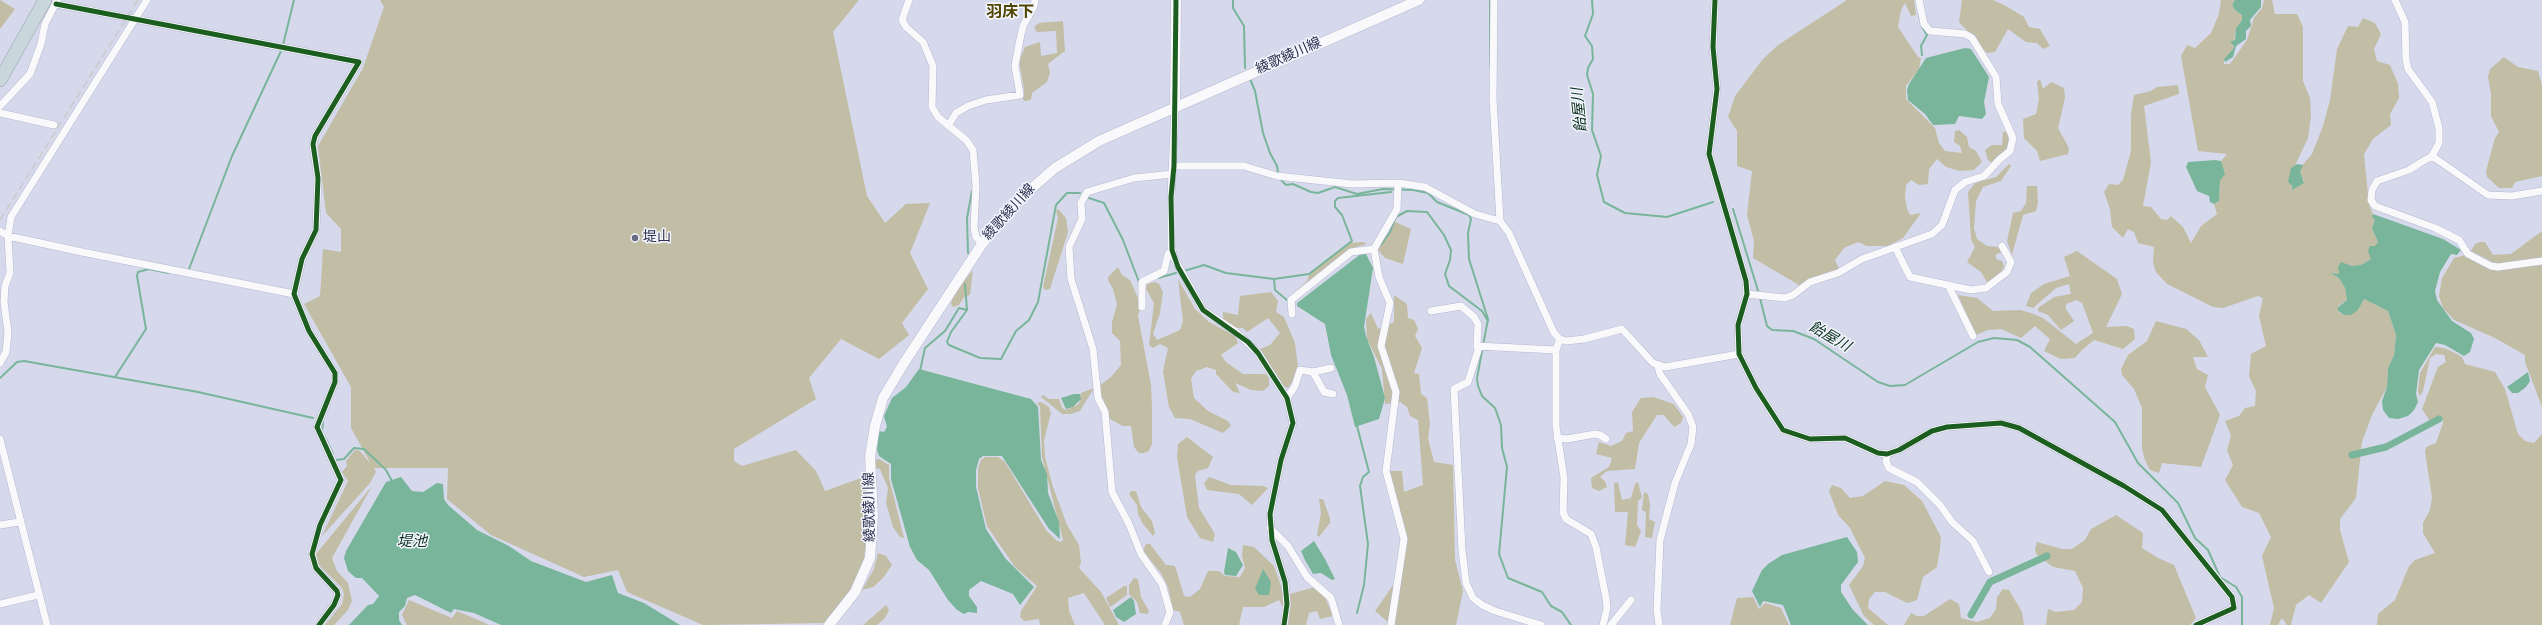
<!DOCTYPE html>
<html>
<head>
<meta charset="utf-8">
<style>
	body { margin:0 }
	canvas { display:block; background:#d6d9eb }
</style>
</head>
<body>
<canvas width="2542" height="625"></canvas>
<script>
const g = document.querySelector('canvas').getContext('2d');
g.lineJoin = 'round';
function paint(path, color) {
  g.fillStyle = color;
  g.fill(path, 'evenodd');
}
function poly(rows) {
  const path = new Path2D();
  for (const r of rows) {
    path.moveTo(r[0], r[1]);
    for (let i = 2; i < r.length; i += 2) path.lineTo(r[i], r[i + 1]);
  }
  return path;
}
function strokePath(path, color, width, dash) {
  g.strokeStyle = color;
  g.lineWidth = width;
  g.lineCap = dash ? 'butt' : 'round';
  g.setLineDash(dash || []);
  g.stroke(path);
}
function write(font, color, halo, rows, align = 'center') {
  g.font = font + ' Spectral,"Noto Sans JP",serif';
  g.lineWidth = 3;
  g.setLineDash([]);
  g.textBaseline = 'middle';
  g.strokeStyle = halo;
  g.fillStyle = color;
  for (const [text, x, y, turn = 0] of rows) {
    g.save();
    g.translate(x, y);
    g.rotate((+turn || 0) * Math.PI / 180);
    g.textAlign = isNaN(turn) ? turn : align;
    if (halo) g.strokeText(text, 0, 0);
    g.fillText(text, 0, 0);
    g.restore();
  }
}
paint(poly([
	[0,0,15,9,0,29],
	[380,0,859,0,833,32,867,196,885,223,906,204,930,203,910,253,928,289,902,323,909,335,879,359,841,339,809,378,816,399,734,449,734,461,742,466,796,450,816,471,825,491,864,477,867,495,867,534,863,567,856,583,825,623,703,625,627,592,618,570,584,577,491,535,447,499,448,468,374,468,376,472,370,483,322,536,348,481,342,472,347,466,346,461,355,450,360,451,371,464,351,428,351,387,304,304,320,296,323,249,341,252,341,229,326,213,318,146,363,68,384,7],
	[1847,0,1914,0,1916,15,1911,16,1905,3,1901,10,1898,27,1918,57,1921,58,1919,69,1906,86,1906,99,1935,128,1939,143,1945,151,1962,153,1960,146,1954,142,1955,131,1959,130,1967,137,1969,147,1976,151,1982,162,1974,170,1960,171,1946,167,1937,159,1929,169,1928,184,1919,185,1911,180,1906,185,1905,197,1907,209,1910,215,1921,213,1903,238,1888,246,1867,246,1858,242,1844,248,1835,260,1839,269,1799,285,1753,258,1754,241,1747,215,1752,171,1737,166,1737,131,1728,117,1735,96,1763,59,1778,45],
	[1962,0,1993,0,2006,6,2024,17,2029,27,2040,29,2050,46,2043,49,2037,43,2026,42,2008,29,1995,52,1987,53,1959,22],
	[2221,0,2235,0,2232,5,2235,10,2242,15,2242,20,2236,28,2233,49,2224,59,2224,64,2230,64,2247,40,2254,18,2262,8,2264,0,2272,0,2275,14,2297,14,2303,27,2303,81,2310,98,2311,116,2308,138,2290,176,2292,190,2304,180,2301,177,2300,168,2312,154,2323,126,2330,100,2337,49,2348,26,2358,27,2363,18,2375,23,2381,34,2374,49,2377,61,2390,65,2398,84,2399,98,2390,114,2391,125,2373,139,2364,154,2369,205,2373,214,2372,217,2375,220,2372,228,2378,242,2371,259,2361,265,2352,266,2341,263,2339,274,2332,273,2339,278,2345,288,2347,300,2338,306,2338,312,2344,315,2358,310,2364,299,2388,311,2396,335,2394,355,2388,368,2387,387,2372,415,2362,442,2356,498,2340,519,2340,530,2349,562,2321,603,2309,595,2296,605,2291,625,2287,625,2282,618,2278,625,2270,625,2274,608,2262,556,2271,537,2259,513,2242,507,2225,480,2233,465,2227,450,2231,436,2225,421,2239,416,2245,408,2255,406,2256,391,2249,376,2251,354,2266,346,2259,316,2263,298,2258,296,2223,308,2213,307,2167,284,2156,272,2153,263,2154,247,2138,243,2134,232,2128,229,2123,238,2112,227,2110,209,2104,192,2109,184,2118,185,2123,180,2131,151,2131,114,2134,95,2151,91,2157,87,2178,85,2179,94,2144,106,2151,162,2143,206,2151,207,2161,219,2167,220,2171,216,2183,227,2191,243,2201,226,2217,214,2214,204,2219,201,2221,161,2227,154,2198,151,2181,56,2187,45,2195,48,2211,33,2219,14],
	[1063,21,1065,51,1048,64,1050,73,1047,82,1032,93,1031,100,1024,101,1023,99,1024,89,1019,61,1025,47,1040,42,1041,56,1057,53,1056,31,1037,32,1034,27,1039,23],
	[2504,57,2518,67,2538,71,2542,85,2542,176,2515,182,2512,188,2499,188,2487,177,2486,171,2495,138,2499,132,2491,116,2491,94,2488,77,2490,69],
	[2040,79,2043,89,2051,82,2064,88,2065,98,2058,128,2069,148,2068,154,2040,161,2037,151,2024,138,2023,119,2036,114,2039,99,2037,82],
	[2008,131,2009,150,1992,163,1988,160,1985,150,1992,145,2002,145,2003,132],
	[2009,164,2011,166,2001,181,1983,187,1976,201,1974,228,1977,239,1987,246,1999,247,2003,252,1996,254,1996,259,2002,261,2004,266,2000,275,1987,282,1981,272,1967,262,1975,247,1971,239,1968,192,1975,183,1996,177],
	[2027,186,2037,186,2038,203,2036,211,2023,215,2012,255,2007,241,2013,213,2021,211,2026,203],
	[1058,209,1066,218,1068,232,1050,289,1045,290,1043,287,1058,218,1056,211],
	[1393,221,1411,229,1403,264,1385,258,1378,250,1390,231],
	[2542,231,2542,259,2498,265,2471,251,2475,244,2480,242,2485,242,2493,255,2511,254],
	[1363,242,1367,244,1349,249,1293,293,1307,281,1310,273,1349,243],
	[2077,251,2117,279,2122,294,2106,327,2127,326,2134,329,2135,339,2123,349,2094,340,2081,351,2075,358,2061,359,2044,351,2050,339,2035,326,2021,338,2001,329,1988,330,1976,335,1958,295,1977,298,1993,311,2020,310,2031,313,2043,318,2076,344,2093,333,2082,303,2077,300,2066,304,2066,309,2074,321,2061,330,2048,315,2038,311,2038,308,2054,297,2071,294,2069,284,2056,288,2033,308,2026,306,2031,293,2044,284,2070,276,2064,257],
	[2466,255,2490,269,2542,263,2542,407,2525,362,2525,355,2495,338,2454,320,2443,308,2439,296,2442,278,2454,258],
	[1118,267,1122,275,1130,280,1141,305,1138,316,1151,385,1152,408,1152,444,1149,451,1144,453,1139,453,1134,447,1131,426,1123,426,1110,419,1101,398,1099,386,1111,377,1121,365,1120,341,1112,333,1112,322,1117,305,1113,289,1108,280,1108,277],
	[973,270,970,295,964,297,959,305,953,307,951,304,954,294],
	[1178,279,1195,309,1209,322,1235,336,1238,343,1221,355,1226,362,1243,374,1266,374,1269,379,1269,386,1263,391,1251,390,1235,383,1240,393,1233,392,1216,374,1216,370,1207,367,1196,371,1191,379,1194,398,1208,411,1228,421,1231,426,1223,433,1190,419,1175,418,1169,407,1163,371,1168,348,1160,344,1153,348,1149,345,1154,303,1146,289,1147,284,1155,282,1159,284,1163,292,1160,313,1153,334,1157,340,1180,330,1183,321],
	[1271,292,1278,301,1276,312,1284,317,1295,343,1298,367,1294,379,1288,388,1282,385,1260,349,1270,345,1280,333,1268,318,1247,332,1243,328,1235,328,1223,318,1223,312,1238,315,1240,296],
	[1394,295,1407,304,1408,318,1414,320,1418,329,1415,336,1422,348,1414,373,1419,374,1421,394,1427,398,1430,424,1428,438,1434,462,1453,465,1455,560,1463,591,1456,625,1391,625,1375,611,1398,578,1401,544,1392,500,1389,471,1402,471,1404,492,1423,485,1418,420,1410,416,1407,407,1400,402,1385,404,1382,369,1367,339,1366,319,1371,313,1378,329,1394,322],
	[2156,321,2186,329,2199,340,2208,357,2193,357,2197,369,2208,375,2205,387,2220,415,2201,467,2162,463,2159,473,2150,470,2145,460,2142,449,2142,408,2134,389,2122,375,2121,369,2128,355,2147,341],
	[2435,347,2444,348,2455,353,2462,357,2465,364,2495,372,2505,389,2518,434,2525,441,2534,443,2542,434,2542,625,2377,625,2378,614,2395,600,2409,566,2415,560,2435,553,2423,533,2423,523,2430,510,2432,497,2425,452,2426,447,2436,443,2443,423,2443,419,2438,416,2430,421,2422,409,2438,367,2446,362,2444,355,2436,354,2430,358,2423,391,2420,396,2418,391,2420,373],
	[1094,388,1080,411,1071,414,1062,414,1041,397,1043,395,1049,399,1059,399,1062,408,1066,410,1079,404,1081,393],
	[1653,397,1674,404,1683,417,1681,423,1674,427,1664,415,1657,415,1639,443,1635,469,1607,471,1600,477,1605,481,1607,487,1599,491,1592,488,1591,478,1609,467,1612,458,1596,454,1599,442,1611,446,1622,441,1626,433,1633,431,1632,412,1641,398],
	[1041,402,1049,407,1051,413,1044,440,1045,457,1053,487,1067,525,1079,545,1081,563,1079,568,1101,592,1119,625,1105,625,1084,593,1068,598,1069,611,1075,625,1040,625,1039,619,1024,621,1020,617,1021,611,1037,586,1015,567,987,526,978,488,978,468,981,460,985,457,998,457,1005,462,1046,530,1056,540,1060,542,1063,540,1042,457,1040,407,1037,403],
	[1187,437,1213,457,1208,468,1198,471,1195,475,1199,508,1215,534,1213,542,1200,538,1187,517,1177,457,1178,444],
	[879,459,889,465,889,478,904,538,900,537,893,527,886,503,888,488,880,469,875,468,875,460],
	[1209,477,1231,485,1263,486,1268,488,1252,505,1239,494,1207,490,1204,483],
	[1885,481,1904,485,1922,501,1941,537,1940,548,1937,567,1923,577,1917,600,1907,603,1885,592,1875,592,1869,599,1868,608,1888,625,1874,625,1864,616,1849,585,1863,566,1865,558,1850,528,1838,515,1829,491,1832,485,1841,488,1850,498,1863,496],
	[1618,482,1622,500,1631,498,1635,484,1638,482,1642,498,1638,501,1637,525,1641,531,1635,547,1625,545,1628,512,1615,512,1614,483],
	[372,486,332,558,337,571,348,583,352,601,348,610,334,625,325,625,342,604,344,594,342,588,319,565,316,554],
	[1131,491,1136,491,1141,507,1152,521,1155,533,1153,536,1143,524,1138,514,1137,505,1129,494],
	[1644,492,1648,494,1650,504,1649,519,1655,522,1652,538,1645,537,1646,512,1642,510],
	[1319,499,1323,499,1330,518,1330,523,1319,537,1317,535,1321,513],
	[2116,515,2143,533,2142,548,2158,558,2174,565,2196,618,2190,625,2046,625,2048,609,2056,612,2074,610,2082,602,2083,588,2075,571,2053,567,2037,555,2035,550,2037,542,2062,549,2072,549,2085,540,2091,529],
	[1146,544,1150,544,1166,565,1175,566,1184,596,1190,597,1200,589,1208,571,1219,571,1225,576,1240,577,1245,568,1242,556,1243,545,1254,547,1274,566,1283,592,1284,609,1279,600,1264,607,1243,607,1239,625,1184,625,1180,612,1173,610,1168,587,1161,573,1143,551],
	[878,553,886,556,892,565,883,578,873,587,862,590,874,569],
	[1134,578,1138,579,1141,597,1149,611,1148,614,1140,613,1137,602,1129,594,1129,585],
	[1124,586,1127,586,1127,595,1110,607,1106,598],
	[1315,587,1324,595,1333,616,1320,619,1317,611,1309,613,1306,625,1288,625,1290,594],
	[2003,589,2009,590,2022,612,2024,625,1904,625,1911,613,1917,616,1924,616,1950,599,1959,604,1961,618,1977,622,1990,618,1996,609,1997,597],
	[1753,597,1759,609,1765,603,1781,608,1789,625,1730,625,1737,598],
	[409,600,452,618,457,611,490,625,407,625,402,615],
	[886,605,889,610,885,618,877,625,863,625]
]), '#c2bda5');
paint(poly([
	[2235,0,2261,0,2261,7,2250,20,2251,26,2246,31,2246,39,2236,46,2233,57,2225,62,2224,59,2233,49,2234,46,2230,42,2235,40,2236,28,2242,20,2242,15,2235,10,2232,5],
	[1965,48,1971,49,1989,77,1984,102,1986,114,1982,119,1959,116,1955,124,1933,125,1925,114,1908,100,1907,90,1909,84,1926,58],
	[2215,160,2221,161,2225,174,2220,181,2219,201,2214,204,2210,202,2209,196,2197,191,2186,167,2188,162],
	[2297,164,2303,165,2300,172,2304,183,2292,190,2292,186,2288,182,2291,168],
	[2373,214,2443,239,2461,250,2457,255,2451,254,2440,272,2435,291,2437,300,2452,321,2471,333,2474,339,2470,352,2464,356,2445,345,2436,343,2419,370,2416,394,2418,402,2414,410,2408,416,2398,419,2389,418,2383,410,2382,401,2387,387,2388,368,2394,355,2396,335,2388,311,2364,299,2358,310,2351,315,2344,315,2338,311,2338,307,2347,300,2345,288,2339,278,2331,273,2339,274,2338,267,2341,262,2352,266,2361,265,2371,259,2368,251,2370,246,2375,246,2378,242,2372,228,2375,220,2372,217],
	[1362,253,1366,254,1373,268,1364,327,1366,336,1374,357,1385,398,1379,419,1355,427,1347,395,1331,355,1325,324,1297,306,1297,303],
	[919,369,1031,399,1038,407,1041,460,1047,474,1048,493,1059,522,1060,539,1049,529,1002,456,983,456,979,459,976,470,976,487,986,529,1005,558,1034,587,1020,605,1013,594,981,581,969,590,969,596,977,607,977,613,968,612,964,614,957,610,948,600,929,570,917,560,910,547,891,479,891,464,879,456,877,450,879,431,884,432,887,427,884,416,892,398,906,387],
	[2528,372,2530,381,2526,387,2518,393,2512,393,2507,387],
	[1074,394,1080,394,1081,399,1073,407,1066,409,1061,398],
	[401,477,412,491,423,492,437,483,443,484,444,499,448,505,477,530,509,546,531,561,586,582,612,575,618,593,644,603,680,625,501,625,474,613,454,609,451,613,415,595,407,598,405,606,399,612,399,620,402,625,349,625,368,605,373,604,379,596,362,578,356,578,348,571,344,558,346,551,386,482],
	[1847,537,1857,552,1858,562,1841,585,1841,592,1853,610,1868,625,1791,625,1783,605,1763,601,1760,607,1752,591,1762,570,1768,564,1782,555],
	[1314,541,1325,559,1335,579,1332,580,1321,573,1313,574,1305,560,1301,551],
	[1228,548,1236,552,1243,565,1236,576,1225,575,1224,572],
	[1263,569,1271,582,1269,595,1259,595,1255,589],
	[1131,597,1134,601,1136,614,1124,622,1116,617,1113,610]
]), '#78b59a');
strokePath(poly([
	[1233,0,1233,8,1244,26,1245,68],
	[1592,0,1593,14,1585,36,1592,46,1593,59,1588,68,1587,75,1593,94,1592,130,1601,156,1597,175,1604,202,1625,213,1667,217,1713,202],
	[1919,16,1921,23],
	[283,45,294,0],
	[1922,55,1921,46,1927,35,1922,27],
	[1490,65,1490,0],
	[1250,79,1255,91,1263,133,1270,153,1277,166,1279,178,1286,185,1293,184,1311,192,1318,193,1335,187,1357,194,1383,189,1413,190,1428,193,1437,202,1469,215,1471,219,1468,233,1469,259,1488,319,1477,378,1478,386,1482,396,1495,408,1501,425,1502,448,1507,467,1499,554,1508,578,1542,592,1551,606,1562,612,1571,625],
	[1490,100,1490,83],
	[1086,197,1104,203,1123,240,1139,282],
	[1733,209,1759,294],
	[1381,245,1390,232,1396,217,1407,211,1427,212,1444,235,1451,250,1450,260,1445,274,1449,286,1482,311,1488,321],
	[968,253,967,218,972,191],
	[189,269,232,156,281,51],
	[1184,271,1204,265,1226,273,1274,279,1309,274,1352,241,1342,215,1335,207,1335,201,1338,198,1391,192],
	[1158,278,1176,273],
	[1274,279,1275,290,1288,301],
	[965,284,967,310,951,332,947,342,949,345,980,358,1001,359,1016,331,1029,320,1038,302,1056,205,1067,193,1080,193],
	[1760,298,1767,326,1772,330,1793,331,1814,339,1878,382,1890,386,1905,385,1978,342,1994,338,2017,340,2030,347,2115,422,2138,463,2178,503,2195,538,2208,550,2220,577,2236,587,2242,597,2242,625],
	[920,371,925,348,945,331,959,308,967,310],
	[115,377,146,329,137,276,138,272,149,269,168,273],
	[0,378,17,362,24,361,198,392,313,418],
	[1357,426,1369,472,1363,477,1360,486,1368,544,1364,585,1357,613],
	[322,431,323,422],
	[325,437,333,454],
	[336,460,344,459,354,448,364,449,386,470,392,481]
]), '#78b59a', 2);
strokePath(poly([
	[2352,455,2386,447,2439,419],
	[1971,615,1990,582,2047,556]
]), '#78b59a', 7);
const street = poly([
	[909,0,902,20,906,27,923,42,933,66,932,107,938,117,966,140,973,150,976,186,974,227,976,237,982,244],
	[1494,0,1493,99,1500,221],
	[1715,0,1713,47,1717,89,1709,154,1746,281,1747,294,1738,325,1739,354,1756,388,1783,430,1810,439,1845,438,1878,453,1887,454,1899,450,1932,431,1947,427,2001,423,2019,428,2124,486,2162,510,2232,597,2234,608,2196,625],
	[2395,0,2405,22,2406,59,2408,69,2432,102,2439,128,2439,143,2432,156,2420,163,2409,170,2377,181,2372,190,2371,200,2375,206,2435,228,2459,240,2468,254,2491,266,2498,267,2542,261],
	[56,4,359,62,315,136,313,144,318,178,316,230,302,259,294,294,309,331,335,373,335,382,317,427,341,480,320,525,312,554,316,568,337,591,338,595,334,605,319,625],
	[0,106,30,74,41,44,45,24,57,1],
	[1175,107,1171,197,1171,246,1174,258,1203,310,1236,332,1258,353,1287,398,1293,423,1281,460,1270,514,1272,540,1285,582,1287,604,1284,625],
	[0,113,54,125],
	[948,126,956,113,968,106,986,100,1020,95,1015,66,1019,44,1023,26,1034,6,1035,0],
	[2432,156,2488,195,2512,196,2542,191],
	[1174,166,1244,166,1277,176,1352,184,1398,183,1425,187,1475,214,1500,221,1509,233,1554,333,1560,339,1566,341,1584,339,1622,329,1653,363,1665,367,1739,354],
	[0,231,8,236,82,252,294,294],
	[1895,247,1910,277,1971,290,1986,288,2007,272,2011,262,2002,246],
	[1949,287,1973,336],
	[1747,294,1785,298,1793,295,1810,282,1838,273,1862,259,1932,234,1942,225,1955,190,1965,182,1984,176,2000,159,2010,151,2013,138,1998,104,1996,77,1972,38,1965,34,1930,31,1924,24,1919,0],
	[1142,307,1142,282,1164,271,1168,254,1172,250],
	[1431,311,1461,306,1474,317,1478,324,1477,346,1556,350],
	[1292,314,1291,300,1351,252,1374,249],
	[1560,339,1556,350,1556,426,1564,478,1563,512,1566,519,1591,534,1596,547,1606,598,1607,608,1603,625],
	[1479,347,1468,382,1454,389,1462,550,1466,583,1473,598,1482,605,1495,611,1541,625],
	[0,363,6,352,8,332,4,302,5,286,10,273,8,236,11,217,147,0],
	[1658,366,1660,374,1688,414,1693,427,1691,444,1675,483,1660,540,1657,610,1659,625],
	[1313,372,1324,392,1333,394],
	[1287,398,1295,386,1300,370,1313,372,1331,368],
	[1557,438,1567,439,1595,434,1600,435,1606,439],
	[0,439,47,625],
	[1887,454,1886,461,1889,468,1917,482,1940,505,1952,522,1973,541,1989,572],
	[0,525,19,522],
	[1270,528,1288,546,1307,577,1331,598,1339,625],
	[0,604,38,595],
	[1165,625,1170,612,1162,584,1141,554,1129,524,1112,492,1105,412,1098,398,1093,349,1071,279,1069,247,1082,219,1081,203,1087,192,1134,178,1173,174],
	[1391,625,1404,539,1386,471,1396,392,1381,346,1390,303,1379,277,1374,249,1397,209,1398,183],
	[1611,625,1631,600]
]);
const secondary = poly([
	[1175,107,1176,0],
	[829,625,855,592,870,558,873,517,870,456,875,426,883,398,904,363,982,244,1017,201,1055,168,1099,141,1419,0]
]);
const highway = poly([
	[0,80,45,0]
]);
strokePath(street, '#b5b8cf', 8);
strokePath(secondary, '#b5b8cf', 11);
strokePath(highway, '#94a2af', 14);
strokePath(street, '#f9f9fc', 7);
strokePath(secondary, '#f9f9fc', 10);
strokePath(highway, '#c9d6dc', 13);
strokePath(poly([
	[0,220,138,0]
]), '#ccccd2', 2, [8, 4]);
strokePath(poly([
	[1176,0,1174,166,1171,197,1172,250,1178,267,1203,310,1248,342,1258,353,1287,398,1293,423,1281,460,1270,514,1272,540,1285,582,1287,604,1284,625],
	[1715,0,1713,47,1717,89,1709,154,1746,281,1747,294,1738,325,1739,354,1756,388,1783,430,1810,439,1845,438,1878,453,1887,454,1899,450,1932,431,1947,427,2001,423,2019,428,2124,486,2162,510,2232,597,2234,608,2196,625],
	[56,4,359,62,315,136,313,144,318,178,316,230,302,259,294,294,309,331,335,373,335,382,317,427,341,480,320,525,312,554,316,568,337,591,338,595,334,605,319,625]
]), '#1b5e20', 5);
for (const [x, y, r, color] of [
	[635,238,4,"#676a84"]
]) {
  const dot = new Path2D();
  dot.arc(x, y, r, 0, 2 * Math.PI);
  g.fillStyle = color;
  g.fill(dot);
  strokePath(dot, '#f4f6fe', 1.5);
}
write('14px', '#2b2f4d', '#f4f6fe', [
	["綾歌綾川線",1289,57,-24],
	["綾歌綾川線",1010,213,-48],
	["綾歌綾川線",871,507,-91]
]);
write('14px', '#2b2f4d', '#f4f6fe', [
	["堤山",643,238]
], 'left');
write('italic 15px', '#0c321f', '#f4f6fe', [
	["飴屋川",1581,110,-96],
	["飴屋川",1829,338,30],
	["堤池",412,543]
]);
write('bold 16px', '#514502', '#f4f6fe', [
	["羽床下",1010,14]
]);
</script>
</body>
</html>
